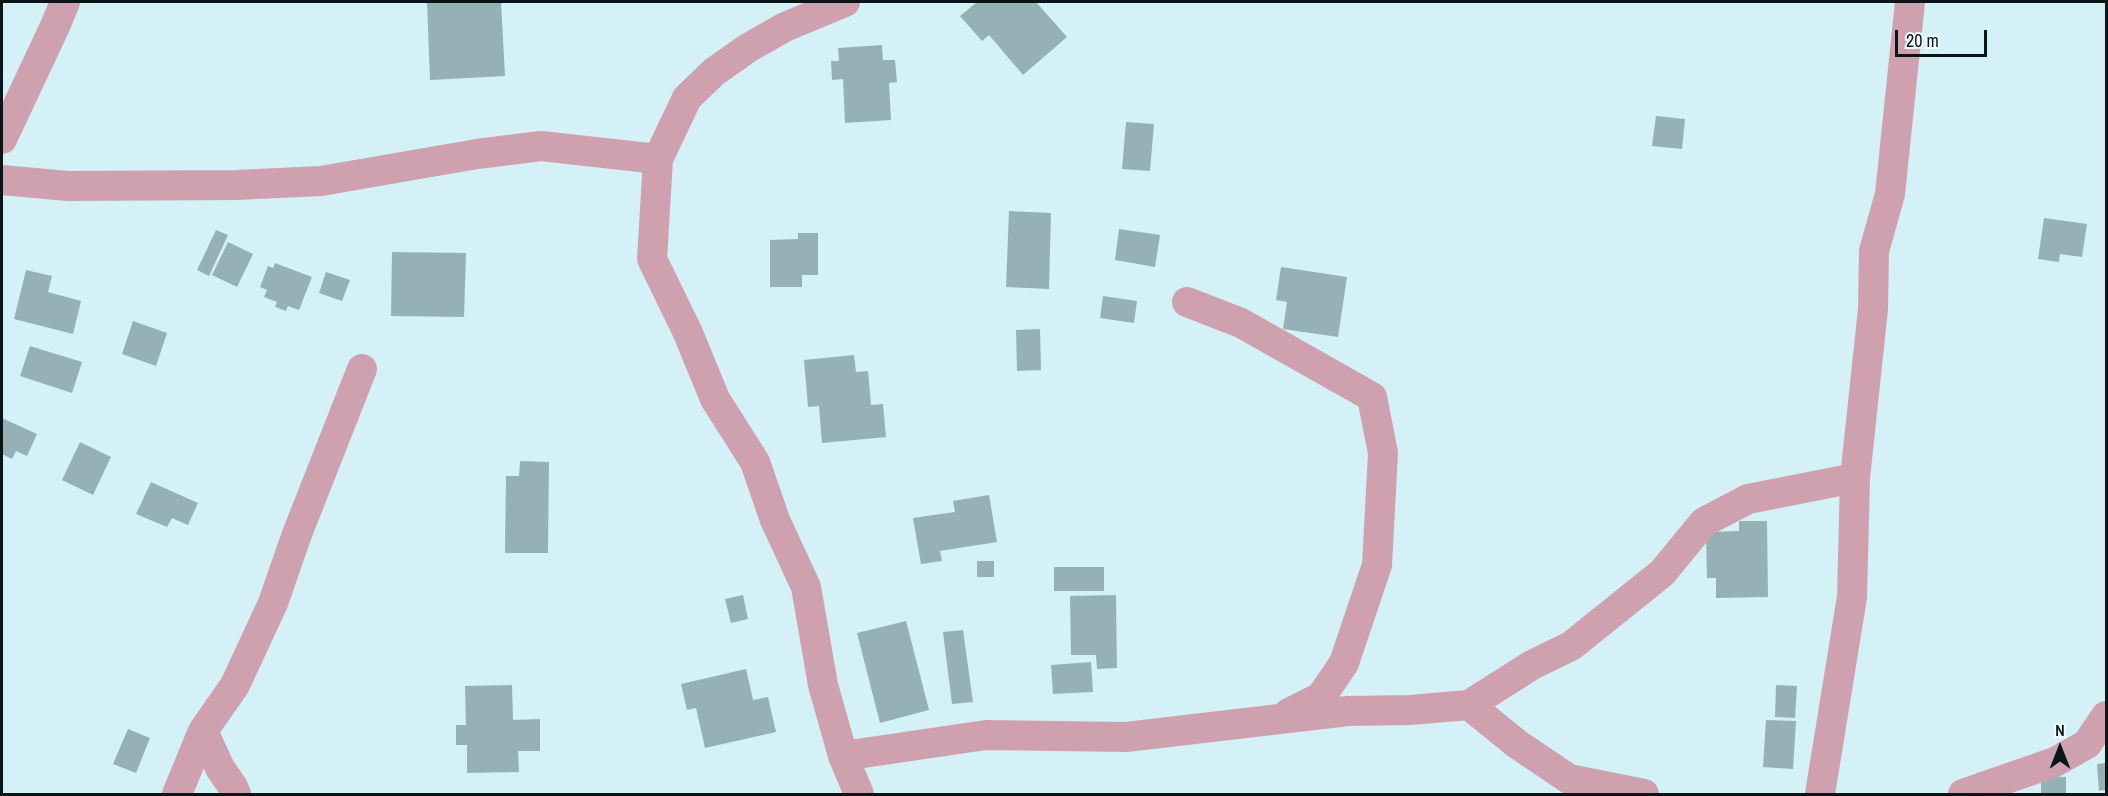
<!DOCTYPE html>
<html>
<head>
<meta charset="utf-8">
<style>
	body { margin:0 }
	#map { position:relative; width:2108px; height:796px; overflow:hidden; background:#d4f1f7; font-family:"Archivo Narrow",sans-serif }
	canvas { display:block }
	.frame { position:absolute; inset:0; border:3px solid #0b1518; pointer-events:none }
	.north { position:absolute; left:2030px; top:718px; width:60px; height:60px; -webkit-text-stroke:4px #effbfd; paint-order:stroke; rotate:0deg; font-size:16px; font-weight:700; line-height:24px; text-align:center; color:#0b1518 }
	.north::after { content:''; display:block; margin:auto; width:21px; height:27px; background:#0b1518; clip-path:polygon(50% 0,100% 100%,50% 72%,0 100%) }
	.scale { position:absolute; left:1895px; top:30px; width:92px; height:27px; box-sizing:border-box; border:3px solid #0b1518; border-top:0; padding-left:8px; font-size:18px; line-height:21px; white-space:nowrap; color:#0b1518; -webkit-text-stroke:4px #effbfd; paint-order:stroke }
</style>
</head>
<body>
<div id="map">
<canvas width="2108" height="796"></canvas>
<div class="frame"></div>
<div class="north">N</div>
<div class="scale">20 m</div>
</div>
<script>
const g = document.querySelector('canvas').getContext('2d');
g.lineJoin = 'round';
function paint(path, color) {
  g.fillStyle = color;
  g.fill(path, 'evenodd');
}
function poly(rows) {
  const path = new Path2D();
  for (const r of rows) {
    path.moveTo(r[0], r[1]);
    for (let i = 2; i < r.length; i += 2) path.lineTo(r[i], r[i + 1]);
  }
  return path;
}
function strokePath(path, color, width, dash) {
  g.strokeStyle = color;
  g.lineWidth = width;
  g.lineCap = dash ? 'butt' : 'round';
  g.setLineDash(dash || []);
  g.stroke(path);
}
paint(poly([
	[427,2,501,2,505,76,430,80],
	[977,2,1036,2,1067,37,1023,75,989,35,982,41,960,16],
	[882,45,883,60,895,60,897,82,889,83,891,120,845,123,843,79,832,80,831,61,839,61,838,48],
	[1656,116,1685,119,1682,149,1652,146],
	[1126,122,1154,124,1150,171,1122,169],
	[1009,211,1051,213,1049,289,1006,287],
	[2044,218,2087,224,2082,257,2060,254,2059,262,2038,259],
	[1119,229,1160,235,1155,267,1115,260],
	[216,230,228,235,209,276,197,270],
	[798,233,818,233,818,275,802,275,802,287,770,287,770,240,798,239],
	[228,242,253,254,237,287,212,275],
	[392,252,466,253,464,317,391,316],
	[275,263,312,277,299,310,288,306,286,311,275,307,277,302,264,297,267,290,260,287,268,266,273,268],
	[1281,267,1347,277,1338,337,1283,329,1287,302,1276,300],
	[26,270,52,276,48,292,81,301,73,334,14,319],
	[326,272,350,280,342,301,319,293],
	[1103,296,1137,301,1134,323,1100,318],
	[133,321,167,333,156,366,122,354],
	[1040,329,1041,370,1017,371,1016,330],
	[30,346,82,362,72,393,20,376],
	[854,355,856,372,868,371,871,405,883,404,886,437,822,443,819,406,808,407,804,360],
	[2,418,37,434,27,456,16,451,12,459,2,454],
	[80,442,111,457,93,495,62,480],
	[520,461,549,462,548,553,505,553,506,476,519,476],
	[151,482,198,503,188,525,172,518,167,527,136,514],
	[989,495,997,542,940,551,942,561,921,564,913,518,955,512,953,501],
	[1739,521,1767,521,1768,597,1716,598,1716,578,1707,578,1706,532,1739,531],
	[977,561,994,561,994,577,977,577],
	[1054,567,1104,567,1104,591,1054,591],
	[743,595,748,619,731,623,725,599],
	[1116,595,1117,668,1097,669,1096,655,1071,655,1070,596],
	[906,621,929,710,880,723,857,633],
	[963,630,973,702,952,704,943,632],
	[1091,662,1093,692,1053,694,1051,665],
	[746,669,753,700,768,697,776,732,705,748,696,708,687,710,681,684],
	[512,685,513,720,540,719,540,751,518,751,519,772,467,773,467,745,456,745,456,725,466,725,465,686],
	[1776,685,1797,686,1795,718,1775,717],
	[1766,720,1796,721,1793,769,1763,767],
	[128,729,150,738,136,773,113,764],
	[2106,763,2106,790,2099,791,2097,764],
	[2041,776,2066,777,2066,794,2041,794]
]), '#95b1b6');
strokePath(poly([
	[845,2,785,27,748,48,714,72,687,98,658,159,652,259,688,333,715,399,755,462,775,520,806,587,823,685,843,756,859,794],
	[2,139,56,24,65,2],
	[2,180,68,186,236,185,321,181,477,154,541,146,658,159],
	[1187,302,1241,323,1372,397,1383,453,1377,565,1344,663,1321,697,1289,713],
	[1469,705,1517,744,1569,779,1644,794],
	[203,731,220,768,233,787,236,794],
	[843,756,986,735,1126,737,1348,711,1410,710,1469,705,1532,665,1571,646,1662,573,1704,522,1748,499,1855,478],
	[177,794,203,731,235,685,273,603,297,534,362,369],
	[1820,794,1852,597,1855,478,1873,309,1874,251,1890,194,1910,2],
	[1963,794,2055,762,2087,744,2106,716]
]), '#cfa1ae', 30);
</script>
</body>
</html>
